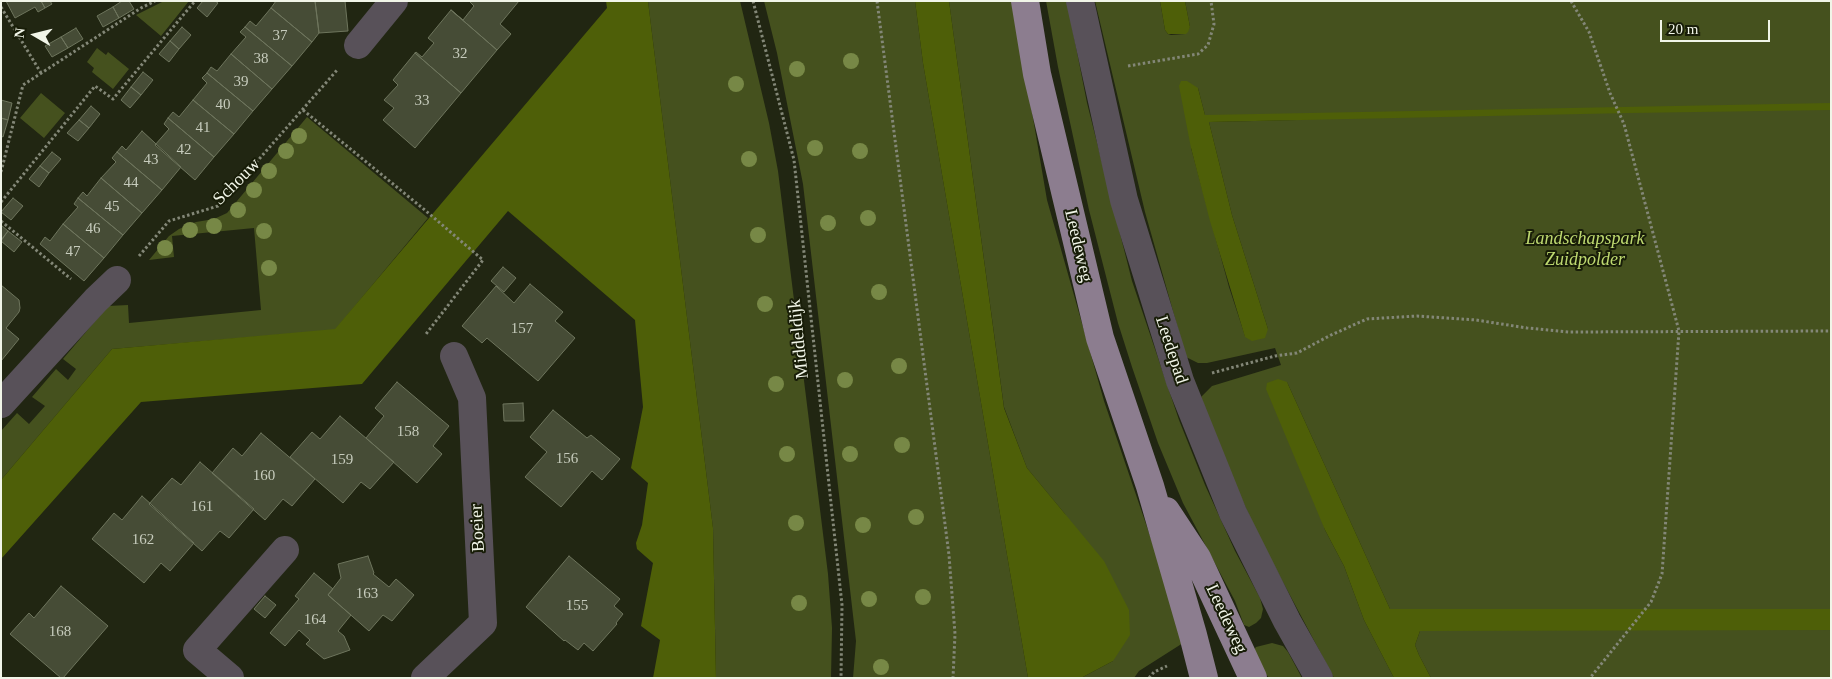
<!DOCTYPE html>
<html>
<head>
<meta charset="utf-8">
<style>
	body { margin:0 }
	#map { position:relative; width:1832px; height:679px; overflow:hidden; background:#212612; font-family:"Times New Roman",serif }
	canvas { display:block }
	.frame { position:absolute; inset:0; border:2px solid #f1f5e8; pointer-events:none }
	.north { position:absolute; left:10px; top:10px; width:50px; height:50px; -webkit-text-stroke:4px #181d08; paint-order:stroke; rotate:278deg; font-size:14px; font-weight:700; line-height:20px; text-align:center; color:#f1f5e8 }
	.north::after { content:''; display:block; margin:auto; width:18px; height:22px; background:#f1f5e8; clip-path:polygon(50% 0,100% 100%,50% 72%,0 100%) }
	.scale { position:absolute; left:1660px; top:20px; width:110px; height:22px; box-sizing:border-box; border:2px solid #f1f5e8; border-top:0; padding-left:6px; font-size:15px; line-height:18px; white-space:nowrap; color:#f1f5e8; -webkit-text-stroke:4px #181d08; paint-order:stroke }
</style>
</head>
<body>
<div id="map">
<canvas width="1832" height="679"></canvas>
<div class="frame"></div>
<div class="north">N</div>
<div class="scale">20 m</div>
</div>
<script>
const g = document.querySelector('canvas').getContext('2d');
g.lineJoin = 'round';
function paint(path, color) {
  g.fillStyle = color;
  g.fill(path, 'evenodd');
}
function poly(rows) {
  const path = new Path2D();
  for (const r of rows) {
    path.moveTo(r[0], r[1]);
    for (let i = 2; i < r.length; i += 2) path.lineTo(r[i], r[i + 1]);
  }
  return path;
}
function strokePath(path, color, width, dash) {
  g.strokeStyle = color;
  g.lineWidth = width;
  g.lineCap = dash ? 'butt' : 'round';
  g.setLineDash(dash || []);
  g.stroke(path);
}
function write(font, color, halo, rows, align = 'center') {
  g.font = font + ' "Times New Roman",serif';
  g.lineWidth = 4;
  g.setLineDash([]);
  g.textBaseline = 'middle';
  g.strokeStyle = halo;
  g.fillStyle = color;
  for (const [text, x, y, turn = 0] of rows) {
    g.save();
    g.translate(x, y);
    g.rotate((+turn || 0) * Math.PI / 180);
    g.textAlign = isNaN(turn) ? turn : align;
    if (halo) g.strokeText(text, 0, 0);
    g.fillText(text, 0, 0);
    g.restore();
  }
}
paint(poly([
	[164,1,189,1,161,36,136,15],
	[648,1,740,1,769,123,778,171,828,574,832,628,831,678,716,678,713,528],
	[764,1,915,1,923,63,1028,678,853,678,856,641,803,184,777,53],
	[949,1,1013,1,1047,200,1104,401,1177,615,1183,643,1139,671,1134,678,1081,678,1113,661,1065,514,1027,468,1004,407],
	[1046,1,1067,1,1087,103,1132,281,1179,420,1205,485,1235,551,1260,598,1263,609,1261,618,1256,623,1249,627,1244,625,1235,601,1183,503,1158,443,1132,367,1118,323,1089,210,1058,67],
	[1095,1,1160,1,1165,30,1168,34,1171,35,1185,34,1190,27,1185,1,1831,1,1831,678,1431,678,1419,655,1415,645,1420,631,1390,609,1287,382,1325,530,1344,566,1364,620,1394,678,1334,678,1259,537,1221,453,1201,397,1212,386,1281,365,1275,348,1207,363,1198,363,1186,357,1145,212],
	[1198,88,1205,115,1297,120,1209,122,1232,215,1268,329,1245,336,1229,287,1191,148],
	[97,48,106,55,108,52,129,69,113,89,92,72,94,68,87,62],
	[41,93,65,113,44,138,20,118],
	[307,117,428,218,335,330,112,349,1,480,1,431,17,413,29,424,45,406,32,397,56,369,68,380,76,369,63,359,108,306,128,305,129,323,261,310,254,228,172,236,174,257,149,260,169,236,179,229,196,222,214,219,227,213],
	[1272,643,1283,646,1288,652,1302,678,1269,678,1266,674,1254,650,1256,647]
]), '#45511e');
paint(poly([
	[606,1,648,1,713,528,716,678,653,678,660,640,641,626,653,563,637,549,636,543,642,525,648,483,631,468,643,407,635,320,508,211,362,384,141,402,1,559,1,480,112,349,335,329,607,8],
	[915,1,949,1,1004,408,1027,468,1104,561,1129,610,1130,635,1113,661,1081,678,1028,678,923,63],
	[1160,1,1185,1,1190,27,1188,32,1186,34,1168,34,1165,30],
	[1181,81,1187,81,1198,88,1205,115,1831,103,1831,110,1629,113,1209,122,1232,215,1268,329,1265,338,1252,341,1245,337,1210,221,1191,148,1179,86],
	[1278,379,1287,382,1390,609,1831,609,1831,630,1420,631,1415,645,1419,655,1431,678,1394,678,1364,620,1344,566,1325,530,1266,389,1267,383]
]), '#4e5f08');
const building = poly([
	[6,1,41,1,45,8,38,12,35,7,15,18,6,1],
	[41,1,50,1,52,4,45,8,41,1],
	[122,1,129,1,134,9,119,18,113,7,122,1],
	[203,1,215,1,218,3,207,17,197,8,203,1],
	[276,1,315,1,319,33,312,42,271,8,276,1],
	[315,1,345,1,348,31,319,33,315,1],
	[469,1,519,1,500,24,511,34,497,50,451,10,463,20,474,6,469,1],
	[113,7,119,18,103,27,97,16,113,7],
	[271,8,312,42,292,66,245,27,250,21,256,26,271,8],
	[451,10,497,50,461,93,415,53,416,52,422,57,434,43,428,38,451,10],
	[182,27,191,35,179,49,170,41,182,27],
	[245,27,292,66,272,89,231,54,246,37,240,32,245,27],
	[76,28,83,39,68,48,61,37,76,28],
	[61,37,68,48,52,57,45,46,61,37],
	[170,41,179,49,169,62,159,54,170,41],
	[415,53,461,93,415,148,383,120,394,108,384,100,398,85,393,80,415,53],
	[231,54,272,89,253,111,207,73,211,67,217,71,231,54],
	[143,72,153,80,141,95,131,87,143,72],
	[207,73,253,111,234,134,193,100,207,83,202,78,207,73],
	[131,87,141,95,130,108,121,100,131,87],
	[1,100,12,103,8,120,1,118,1,100],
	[193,100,234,134,214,157,168,118,173,112,179,117,193,100],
	[91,106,100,114,89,128,79,120,91,106],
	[1,118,8,120,3,137,1,136,1,118],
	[168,118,214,157,195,180,155,145,169,129,164,124,168,118],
	[79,120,89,128,78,141,67,133,79,120],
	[142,131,181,167,162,190,117,152,122,146,126,150,142,131],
	[52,152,61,159,49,173,40,166,52,152],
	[117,152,162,190,142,213,101,178,116,162,112,158,117,152],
	[40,166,49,173,39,187,29,179,40,166],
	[101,178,142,213,123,235,78,198,83,192,87,196,101,178],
	[13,198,23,206,11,220,1,212,13,198],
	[78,198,123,235,104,258,63,224,78,207,74,204,78,198],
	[63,224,104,258,84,281,40,244,45,237,50,241,63,224],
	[1,225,8,231,1,240,1,225],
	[8,231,22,242,14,252,1,241,8,231],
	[503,267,516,278,504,292,491,281,503,267],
	[530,284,563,312,555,321,575,338,538,381,487,338,482,343,462,326,496,286,514,303,530,284],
	[1,285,19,300,20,308,19,312,6,328,19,339,1,361,1,285],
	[397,382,449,426,433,446,442,454,417,483,366,438,384,416,375,408,397,382],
	[523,403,524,421,504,421,503,404,523,403],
	[553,410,587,438,591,435,620,459,602,480,592,471,561,507,525,477,547,452,530,437,553,410],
	[340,416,394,462,370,489,361,482,343,503,290,457,312,432,320,439,340,416],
	[261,433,315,479,292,506,283,499,265,520,212,473,233,448,242,456,261,433],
	[200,462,254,509,229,538,220,531,202,551,149,504,172,478,181,485,200,462],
	[142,496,194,543,170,571,161,563,144,583,92,539,114,513,122,520,142,496],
	[368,556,374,573,373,574,389,587,396,579,414,595,392,621,383,615,369,631,328,595,341,578,338,564,368,556],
	[569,556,620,599,614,606,623,614,616,623,617,624,593,651,584,643,578,650,565,640,564,641,526,607,569,556],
	[314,573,333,589,328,595,351,615,338,631,344,636,350,650,324,659,306,644,310,640,299,630,285,646,270,633,299,599,295,596,314,573],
	[61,586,108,626,63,678,61,678,10,634,29,613,34,618,61,586],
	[265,596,276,605,265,618,254,609,265,596]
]);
paint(building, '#464c36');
strokePath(building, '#6e755d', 1);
strokePath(poly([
	[753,1,794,160,842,605,841,678],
	[877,1,949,555,955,634,953,678],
	[1571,1,1589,32,1610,93,1624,124,1679,331,1662,574,1651,602,1590,678],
	[1,7,41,73],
	[1128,66,1198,54,1208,45,1214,24,1211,1],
	[303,110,426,211,483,260,426,334,428,335],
	[1,172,23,85,141,8,155,1],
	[1,202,95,86,113,99,195,1],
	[1,221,71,279],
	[139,256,169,221,218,206,338,69],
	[1212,373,1275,356,1297,353,1331,335,1367,319,1417,316,1476,320,1527,328,1569,332,1831,331],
	[1149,678,1154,672,1167,666]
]), '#838777', 3, [2.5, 2.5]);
strokePath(poly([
	[1080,1,1124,200,1180,381,1233,513,1287,621,1319,678],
	[358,45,394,1],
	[1,404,96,300,117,280],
	[230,678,197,650,285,550],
	[425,678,483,623,472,398,454,356]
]), '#585159', 28);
strokePath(poly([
	[1025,1,1037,74,1100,338,1150,486,1193,635,1204,678],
	[1166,511,1197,558,1253,678]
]), '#8c7d8f', 28);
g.fillStyle = '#778846';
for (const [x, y] of [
	[851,61],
	[797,69],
	[736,84],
	[299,136],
	[815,148],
	[286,151],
	[860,151],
	[749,159],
	[269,171],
	[254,190],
	[238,210],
	[868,218],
	[828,223],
	[214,226],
	[190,230],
	[264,231],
	[758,235],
	[165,248],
	[269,268],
	[879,292],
	[765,304],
	[899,366],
	[845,380],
	[776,384],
	[902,445],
	[787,454],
	[850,454],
	[916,517],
	[796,523],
	[863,525],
	[923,597],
	[869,599],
	[799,603],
	[881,667]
]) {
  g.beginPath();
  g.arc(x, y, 8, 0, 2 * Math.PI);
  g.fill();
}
write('15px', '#c6cbbc', null, [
	["37",280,36],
	["32",460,54],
	["38",261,59],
	["39",241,82],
	["33",422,101],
	["40",223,105],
	["41",203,128],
	["42",184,150],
	["43",151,160],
	["44",131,183],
	["45",112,207],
	["46",93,229],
	["47",73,252],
	["157",522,329],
	["158",408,432],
	["156",567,459],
	["159",342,460],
	["160",264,476],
	["161",202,507],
	["162",143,540],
	["163",367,594],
	["155",577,606],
	["164",315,620],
	["168",60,632]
]);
write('18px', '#f1f5e8', '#181d08', [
	["Schouw",237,182,-45],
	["Leedeweg",1078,246,77],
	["Middeldijk",799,339,-96],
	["Leedepad",1171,350,72],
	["Boeier",478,528,-93],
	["Leedeweg",1226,619,65]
]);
write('italic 18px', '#bed970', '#181d08', [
	["Landschapspark",1585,239],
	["Zuidpolder",1585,260]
]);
</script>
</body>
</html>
